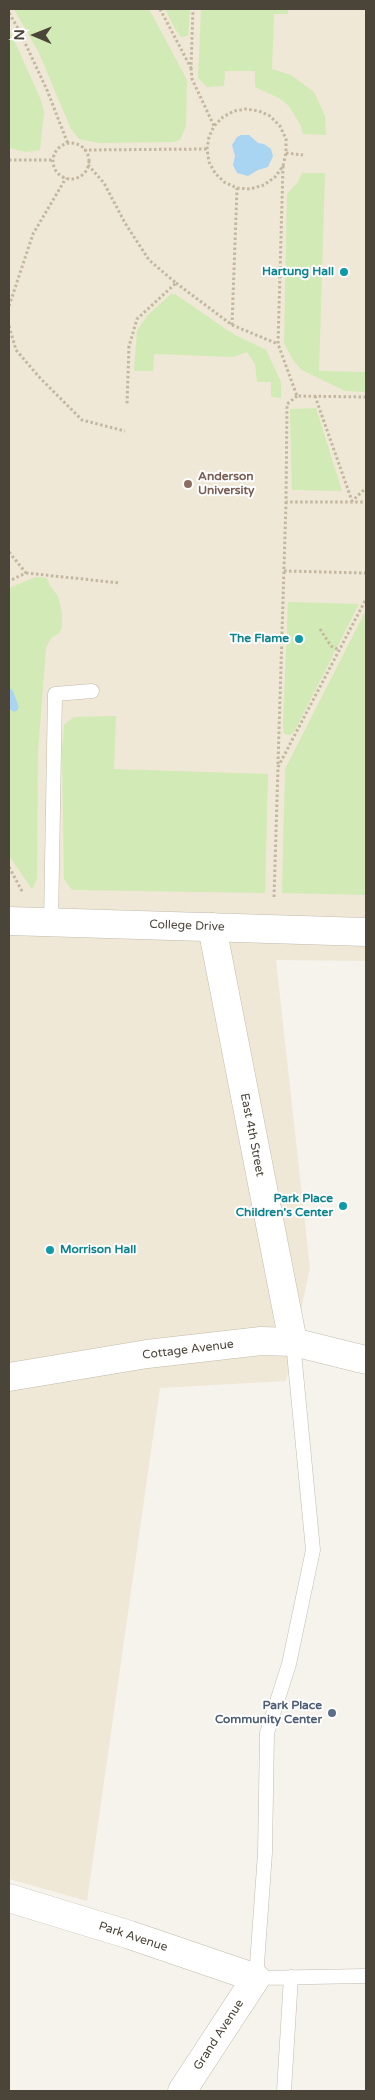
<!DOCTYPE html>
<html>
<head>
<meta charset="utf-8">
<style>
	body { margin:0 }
	#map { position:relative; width:375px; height:2100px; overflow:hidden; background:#f6f3ec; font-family:"Varela Round",sans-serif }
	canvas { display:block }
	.frame { position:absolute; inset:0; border:10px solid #4b4439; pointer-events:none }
	.north { position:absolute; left:10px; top:10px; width:50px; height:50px; -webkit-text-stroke:4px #fff; paint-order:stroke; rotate:271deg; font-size:14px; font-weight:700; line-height:20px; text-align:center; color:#4b4439 }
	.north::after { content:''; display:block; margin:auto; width:18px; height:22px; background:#4b4439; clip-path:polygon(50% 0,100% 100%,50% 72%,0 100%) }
</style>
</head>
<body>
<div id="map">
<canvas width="375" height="2100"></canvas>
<div class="frame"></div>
<div class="north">N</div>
</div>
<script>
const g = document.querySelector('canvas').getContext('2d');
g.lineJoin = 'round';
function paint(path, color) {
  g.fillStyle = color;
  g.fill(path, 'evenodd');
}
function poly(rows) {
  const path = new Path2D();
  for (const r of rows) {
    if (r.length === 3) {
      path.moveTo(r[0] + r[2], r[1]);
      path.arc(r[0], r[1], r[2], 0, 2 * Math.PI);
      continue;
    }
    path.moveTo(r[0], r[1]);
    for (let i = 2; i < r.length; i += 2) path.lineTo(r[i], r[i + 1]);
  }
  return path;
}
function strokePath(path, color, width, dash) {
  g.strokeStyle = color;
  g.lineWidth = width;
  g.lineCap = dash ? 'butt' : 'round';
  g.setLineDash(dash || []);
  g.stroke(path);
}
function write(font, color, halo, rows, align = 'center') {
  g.font = font + ' "Varela Round",sans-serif';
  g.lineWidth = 4;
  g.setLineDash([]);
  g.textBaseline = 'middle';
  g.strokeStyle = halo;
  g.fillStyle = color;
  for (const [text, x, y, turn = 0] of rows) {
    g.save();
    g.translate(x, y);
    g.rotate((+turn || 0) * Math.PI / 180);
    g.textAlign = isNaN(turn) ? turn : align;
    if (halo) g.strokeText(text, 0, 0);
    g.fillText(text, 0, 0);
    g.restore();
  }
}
paint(poly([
	[9,9,366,9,366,961,276,960,310,1268,286,1381,160,1388,87,1901,9,1879]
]), '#efe8d6');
paint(poly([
	[14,9,149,9,187,80,186,126,180,140,173,142,99,143,79,139,71,129,39,53],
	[165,9,190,9,188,36,181,37,175,29],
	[201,9,288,9,288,14,274,14,272,69,291,75,314,92,325,116,326,135,303,134,301,126,289,106,279,98,255,87,255,71,225,71,224,86,207,87,198,78],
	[9,29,41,100,44,112,40,150,26,152,9,148],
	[302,173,325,173,319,371,366,372,366,392,345,391,302,370,293,360,284,343,287,194,298,182],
	[171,294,175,294,233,334,266,350,281,382,281,398,271,397,271,382,257,382,255,364,247,352,233,357,154,354,153,371,134,371,137,331,147,316],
	[316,408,342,491,292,490,290,409],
	[36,577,47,578,50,586,58,596,62,613,62,628,59,633,51,638,46,648,38,751,37,879,32,889,9,856,9,588],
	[288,602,359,604,294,732,290,735,284,734,283,725],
	[366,610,366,895,282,893,285,769],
	[116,716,114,769,268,774,265,893,72,890,64,879,62,752,64,725,74,717]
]), '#d2eab5');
paint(poly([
	[241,135,249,135,258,143,264,144,271,149,273,156,268,167,258,170,248,176,237,173,233,165,235,156,232,145,237,137]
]), '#a9d4f2');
strokePath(poly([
	[9,693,14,707]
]), '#a9d4f2', 9);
const service = poly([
	[51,922,55,694,92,691],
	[293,1342,313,1550,289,1664,267,1733,265,1853,256,1978,366,1976],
	[284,2091,291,1977]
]);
const minor = poly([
	[212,927,293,1342],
	[9,1377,147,1354,261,1341,293,1342,366,1360],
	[9,1898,130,1935,256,1978,182,2091]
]);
const tertiary = poly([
	[9,921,366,932]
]);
strokePath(service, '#c2bbae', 15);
strokePath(minor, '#c2bbae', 29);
strokePath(tertiary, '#c2bbae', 29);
strokePath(poly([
	[160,9,191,68,193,9],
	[9,13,19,30,47,90,68,144],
	[191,68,192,79,214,126,209,137,207,149,209,162,215,173,224,182,237,188,250,189,264,185,275,177,283,166,286,153,286,139,280,126,270,116,259,111,246,109,234,111,223,117,214,126],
	[71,161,18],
	[84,150,207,149],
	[286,153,303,155],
	[9,160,54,160],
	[88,165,104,183,125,223,149,260,176,283,137,319,129,346,127,404],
	[283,166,278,344,297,396,366,397],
	[176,283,232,325,278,344],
	[9,306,33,234,66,178],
	[232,325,237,188],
	[9,326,16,350,40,378,82,420,125,431],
	[297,396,287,404,286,502,366,502],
	[315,396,352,501,366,488],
	[9,552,26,573,9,581],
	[284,571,366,573],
	[26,573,120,583],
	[320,629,331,646,339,650],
	[278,764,286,502],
	[9,867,23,893],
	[274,897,278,767,366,599]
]), '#c4b79f', 3, [2.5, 2.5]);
strokePath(service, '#fff', 14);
strokePath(minor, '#fff', 28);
strokePath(tertiary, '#fff', 28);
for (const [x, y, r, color] of [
	[344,272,5,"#0f9aa8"],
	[188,484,5,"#8d6e63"],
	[299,639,5,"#0f9aa8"],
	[343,1206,5,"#0f9aa8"],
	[50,1250,5,"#0f9aa8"],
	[332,1713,5,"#5c6f8a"]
]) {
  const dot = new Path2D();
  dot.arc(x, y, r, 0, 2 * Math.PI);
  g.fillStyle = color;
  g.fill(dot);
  strokePath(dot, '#fff', 2);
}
write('bold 12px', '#0d838f', '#fff', [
	["Hartung Hall",334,272],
	["The Flame",289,639],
	["Park Place",333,1199],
	["Children's Center",333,1213],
	["Morrison Hall",60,1250,"left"]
], 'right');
write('bold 12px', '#785e54', '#fff', [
	["Anderson",198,477],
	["University",198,491]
], 'left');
write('12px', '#4b4439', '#fff', [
	["College Drive",187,926,2],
	["East 4th Street",252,1135,79],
	["Cottage Avenue",188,1350,-7],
	["Park Avenue",133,1937,18],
	["Grand Avenue",219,2035,-57]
]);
write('bold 12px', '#4e5e75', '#fff', [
	["Park Place",322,1706],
	["Community Center",322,1720]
], 'right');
</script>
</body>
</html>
